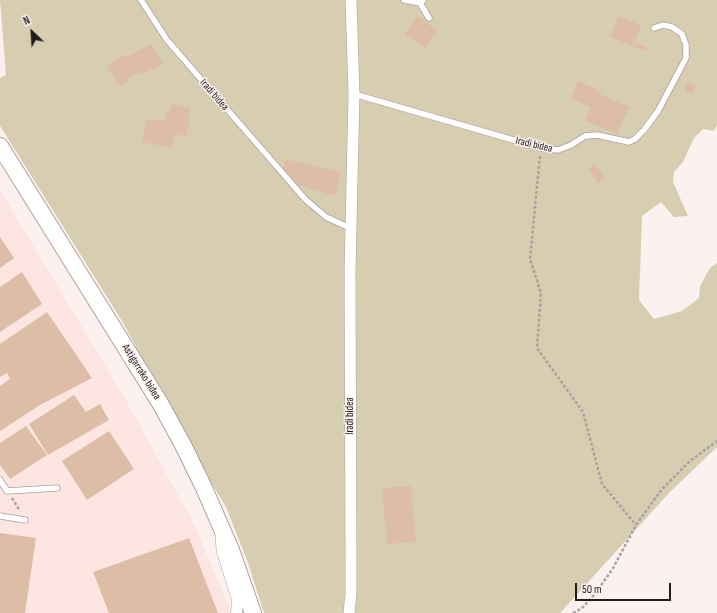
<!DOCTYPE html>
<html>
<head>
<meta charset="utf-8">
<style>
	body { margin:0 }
	#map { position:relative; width:717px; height:613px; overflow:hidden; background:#fdf1f0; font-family:"Sofia Sans Condensed",sans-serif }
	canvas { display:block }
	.north { position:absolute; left:12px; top:12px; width:40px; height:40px; -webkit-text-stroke:3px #fdf1f0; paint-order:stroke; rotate:335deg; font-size:11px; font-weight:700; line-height:16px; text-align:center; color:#211c1b }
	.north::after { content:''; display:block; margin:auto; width:14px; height:18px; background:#211c1b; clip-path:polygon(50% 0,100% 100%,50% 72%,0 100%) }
	.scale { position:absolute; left:575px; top:583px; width:96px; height:18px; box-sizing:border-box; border:2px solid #211c1b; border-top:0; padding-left:5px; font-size:12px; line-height:14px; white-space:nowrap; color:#211c1b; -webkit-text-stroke:3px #fdf1f0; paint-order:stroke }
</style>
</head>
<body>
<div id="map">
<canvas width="717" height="613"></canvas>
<div class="north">N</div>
<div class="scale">50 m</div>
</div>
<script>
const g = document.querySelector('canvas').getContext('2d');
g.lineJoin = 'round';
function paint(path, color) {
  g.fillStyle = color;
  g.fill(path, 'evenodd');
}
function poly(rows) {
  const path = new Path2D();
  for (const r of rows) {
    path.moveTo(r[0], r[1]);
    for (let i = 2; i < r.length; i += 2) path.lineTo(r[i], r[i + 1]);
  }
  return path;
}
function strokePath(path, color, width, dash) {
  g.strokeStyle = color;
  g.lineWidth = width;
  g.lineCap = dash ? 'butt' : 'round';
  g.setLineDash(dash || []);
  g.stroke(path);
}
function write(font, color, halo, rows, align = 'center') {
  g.font = font + ' "Sofia Sans Condensed",sans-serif';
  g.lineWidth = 3;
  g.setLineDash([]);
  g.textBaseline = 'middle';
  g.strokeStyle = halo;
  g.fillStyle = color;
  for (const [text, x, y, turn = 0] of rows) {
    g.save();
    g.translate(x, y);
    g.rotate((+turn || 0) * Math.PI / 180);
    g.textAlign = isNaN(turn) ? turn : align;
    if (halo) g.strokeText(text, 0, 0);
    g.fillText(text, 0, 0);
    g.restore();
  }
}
paint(poly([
	[0,188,12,210,127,402,193,522,232,613,0,613]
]), '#fde6e2');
paint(poly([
	[0,0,717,0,717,125,714,131,703,129,694,138,683,162,674,172,673,182,688,216,674,217,661,202,642,216,639,300,654,319,682,311,699,298,700,286,710,268,717,263,717,447,670,492,560,613,264,613,248,563,226,507,195,456,122,321,0,126,0,78,6,75]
]), '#d7ceb2');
paint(poly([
	[418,16,438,31,425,48,405,34],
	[618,16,641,25,633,46,610,37],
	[636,42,647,47,646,50,643,51,634,47],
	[151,44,163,64,141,75,140,72,127,79,128,81,119,86,107,66,126,54,127,57],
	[578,81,601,91,600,94,629,107,617,134,585,121,591,107,570,99],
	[686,83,695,84,694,93,685,92],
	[172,104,191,108,188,119,190,120,186,137,175,134,172,148,142,142,147,119,154,121,154,119,165,121,167,110,170,111],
	[285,159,341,172,335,196,298,185,283,168],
	[595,164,605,179,598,183,588,169],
	[0,237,14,258,0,268],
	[22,272,42,304,0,332,0,287],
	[47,312,92,378,40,405,0,431,0,386,10,379,7,373,0,377,0,344],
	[74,395,86,412,100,404,109,420,48,455,29,424],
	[26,426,47,455,10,479,0,465,0,443],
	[109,431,134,469,87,500,62,461],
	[411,486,416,542,387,544,382,488],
	[0,533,36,538,25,613,0,613],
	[189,538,218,613,109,613,93,572]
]), '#ddbda6');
const service = poly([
	[141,0,167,40,305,199,326,217,350,228],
	[404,0,420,3,423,0],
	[420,3,429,18],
	[354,94,541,148,558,150,571,145,585,136,597,135,629,142,635,139,644,130,658,111,686,58,686,45,682,34,672,27,663,25,654,28],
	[0,480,7,491,57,488],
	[0,516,25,520]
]);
const minor = poly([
	[221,533,222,550,237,598,237,609,236,613],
	[349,613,351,593,351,560,350,271,354,94,351,0]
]);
const secondary = poly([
	[0,146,160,403,183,445,204,488,231,550,253,613]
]);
strokePath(service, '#ad9f9d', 7);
strokePath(minor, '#ad9f9d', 12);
strokePath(secondary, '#ad9f9d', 18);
strokePath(poly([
	[540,156,530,259,541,293,537,348,583,412,602,484,636,525],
	[12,498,20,511],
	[573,613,582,608,594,595,612,570,636,525,662,489,690,461,717,441]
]), '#aaa1a0', 2.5, [3, 2]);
strokePath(service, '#fff', 5.5);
strokePath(minor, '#fff', 11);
strokePath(secondary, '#fff', 16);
write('11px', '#211c1b', '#fdf1f0', [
	["Iradi bidea",214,95,49],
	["Iradi bidea",534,145,13],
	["Astigarrako bidea",141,372,58],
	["Iradi bidea",350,416,-90]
]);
</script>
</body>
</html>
